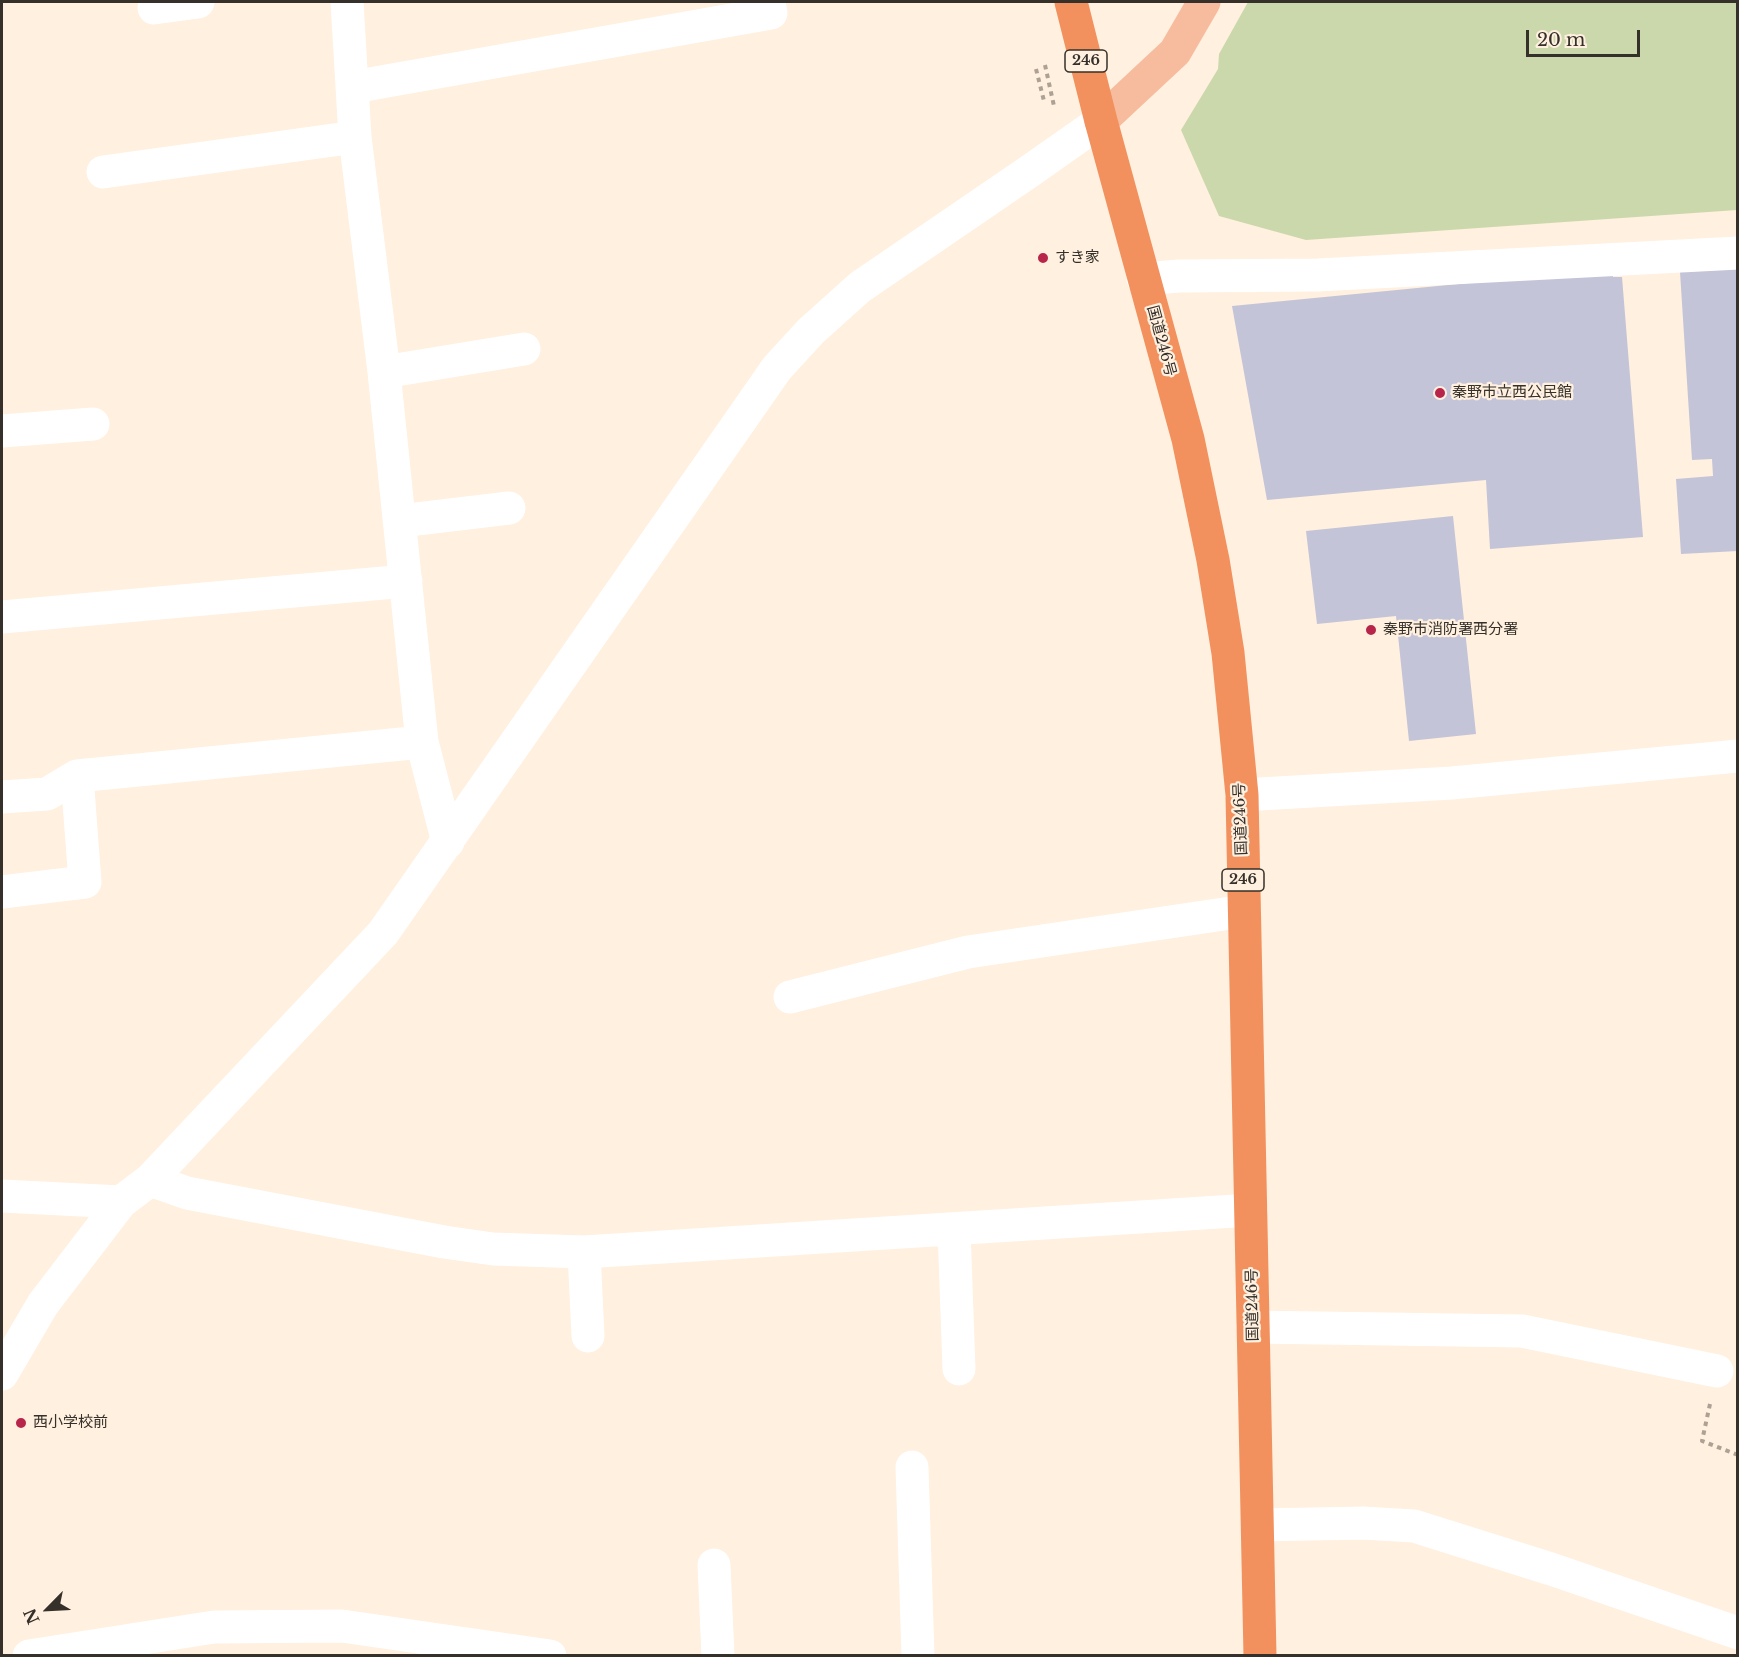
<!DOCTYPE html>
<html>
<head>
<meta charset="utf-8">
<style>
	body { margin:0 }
	#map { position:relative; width:1739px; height:1657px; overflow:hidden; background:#fff0df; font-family:"Libre Baskerville",serif }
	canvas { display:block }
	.frame { position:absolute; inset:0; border:3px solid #35302a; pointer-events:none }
	.north { position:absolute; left:18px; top:1579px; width:60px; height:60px; -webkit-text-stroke:4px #fff0df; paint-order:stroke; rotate:246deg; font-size:16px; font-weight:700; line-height:24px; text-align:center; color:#35302a }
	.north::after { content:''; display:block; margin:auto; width:21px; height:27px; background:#35302a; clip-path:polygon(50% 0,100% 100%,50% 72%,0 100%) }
	.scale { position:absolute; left:1526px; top:30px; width:114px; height:27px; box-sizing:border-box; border:3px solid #35302a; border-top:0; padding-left:8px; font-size:18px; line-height:21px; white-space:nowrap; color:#35302a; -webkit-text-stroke:4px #fff0df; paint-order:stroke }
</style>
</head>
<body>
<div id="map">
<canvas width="1739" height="1657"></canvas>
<div class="frame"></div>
<div class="north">N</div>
<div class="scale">20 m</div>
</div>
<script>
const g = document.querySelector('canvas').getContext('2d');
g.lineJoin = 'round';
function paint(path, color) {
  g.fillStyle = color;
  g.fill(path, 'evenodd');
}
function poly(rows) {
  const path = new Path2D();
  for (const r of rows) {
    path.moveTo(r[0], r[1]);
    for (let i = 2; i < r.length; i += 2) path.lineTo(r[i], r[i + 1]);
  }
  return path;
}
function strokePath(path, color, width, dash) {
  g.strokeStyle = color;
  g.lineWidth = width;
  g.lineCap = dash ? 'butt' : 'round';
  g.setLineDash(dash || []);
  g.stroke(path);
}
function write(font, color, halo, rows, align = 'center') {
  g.font = font + ' "Libre Baskerville","Noto Sans JP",serif';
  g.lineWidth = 4.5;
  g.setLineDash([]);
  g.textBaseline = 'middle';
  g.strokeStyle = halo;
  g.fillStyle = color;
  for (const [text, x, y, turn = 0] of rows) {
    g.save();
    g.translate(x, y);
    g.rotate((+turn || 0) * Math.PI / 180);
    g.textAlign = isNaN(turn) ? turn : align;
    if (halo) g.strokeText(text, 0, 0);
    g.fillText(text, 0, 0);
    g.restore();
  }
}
paint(poly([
	[1248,2,1737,2,1737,210,1306,240,1219,216,1181,130,1218,69,1219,54]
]), '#cbd8ac');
paint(poly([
	[1613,269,1613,277,1622,277,1643,537,1490,549,1486,480,1267,500,1232,306],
	[1738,269,1738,551,1681,554,1676,479,1713,476,1712,459,1692,460,1680,272],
	[1453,516,1476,734,1409,741,1396,616,1317,624,1306,531]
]), '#c4c4d8');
strokePath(poly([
	[1045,65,1054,106],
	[1036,69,1044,101],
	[1710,1404,1702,1441,1738,1455]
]), '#aca194', 4, [4.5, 4.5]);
strokePath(poly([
	[347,2,355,137,384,372,422,742,448,842],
	[154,8,198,2],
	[353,87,771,13,769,2],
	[103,172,355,137],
	[1143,279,1179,276,1318,275,1738,253],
	[384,372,524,349],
	[2,431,93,424],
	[400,521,509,508],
	[2,617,406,581],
	[1242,795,1452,783,1738,756],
	[2,797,47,794,77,776,422,742],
	[2,892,85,882,77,776],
	[790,997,968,952,1244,911],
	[150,1180,187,1193,444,1242,493,1249,584,1252,1251,1210],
	[2,1196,121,1202],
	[954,1229,959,1369],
	[584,1252,588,1336],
	[1253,1327,1522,1331,1717,1371],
	[2,1374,43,1304,121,1202,150,1180,383,933,777,368,811,331,860,287,1027,173,1101,121],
	[912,1467,918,1656],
	[1258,1525,1363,1523,1414,1526,1551,1569,1738,1633],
	[714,1565,718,1656],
	[29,1656,214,1627,342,1626,550,1656]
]), '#fff', 33);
strokePath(poly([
	[1101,121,1175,52,1204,2]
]), '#f7bc9e', 33);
strokePath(poly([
	[1071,2,1101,121,1188,439,1213,560,1228,653,1242,795,1260,1656]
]), '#f2905e', 33);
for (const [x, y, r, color] of [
	[1043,258,6,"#b7264a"],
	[1440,393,6,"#b7264a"],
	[1371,630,6,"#b7264a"],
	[21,1423,6,"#b7264a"]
]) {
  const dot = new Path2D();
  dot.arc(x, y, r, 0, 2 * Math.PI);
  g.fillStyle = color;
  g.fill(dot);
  strokePath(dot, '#fff0df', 2);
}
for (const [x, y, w] of [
	[1086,61,42],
	[1243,880,42]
]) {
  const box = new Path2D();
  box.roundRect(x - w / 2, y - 11, w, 22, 4.5);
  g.fillStyle = '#fff0df';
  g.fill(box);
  strokePath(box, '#35302a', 1.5);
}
write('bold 14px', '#35302a', null, [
	["246",1086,61],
	["246",1243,880]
]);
write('15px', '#35302a', '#fff0df', [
	["すき家",1055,258],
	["秦野市立西公民館",1452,393],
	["秦野市消防署西分署",1383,630],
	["西小学校前",33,1423]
], 'left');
write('15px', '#35302a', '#fff0df', [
	["国道246号",1161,341,75],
	["国道246号",1241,819,-92],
	["国道246号",1253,1305,-91]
]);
</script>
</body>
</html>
